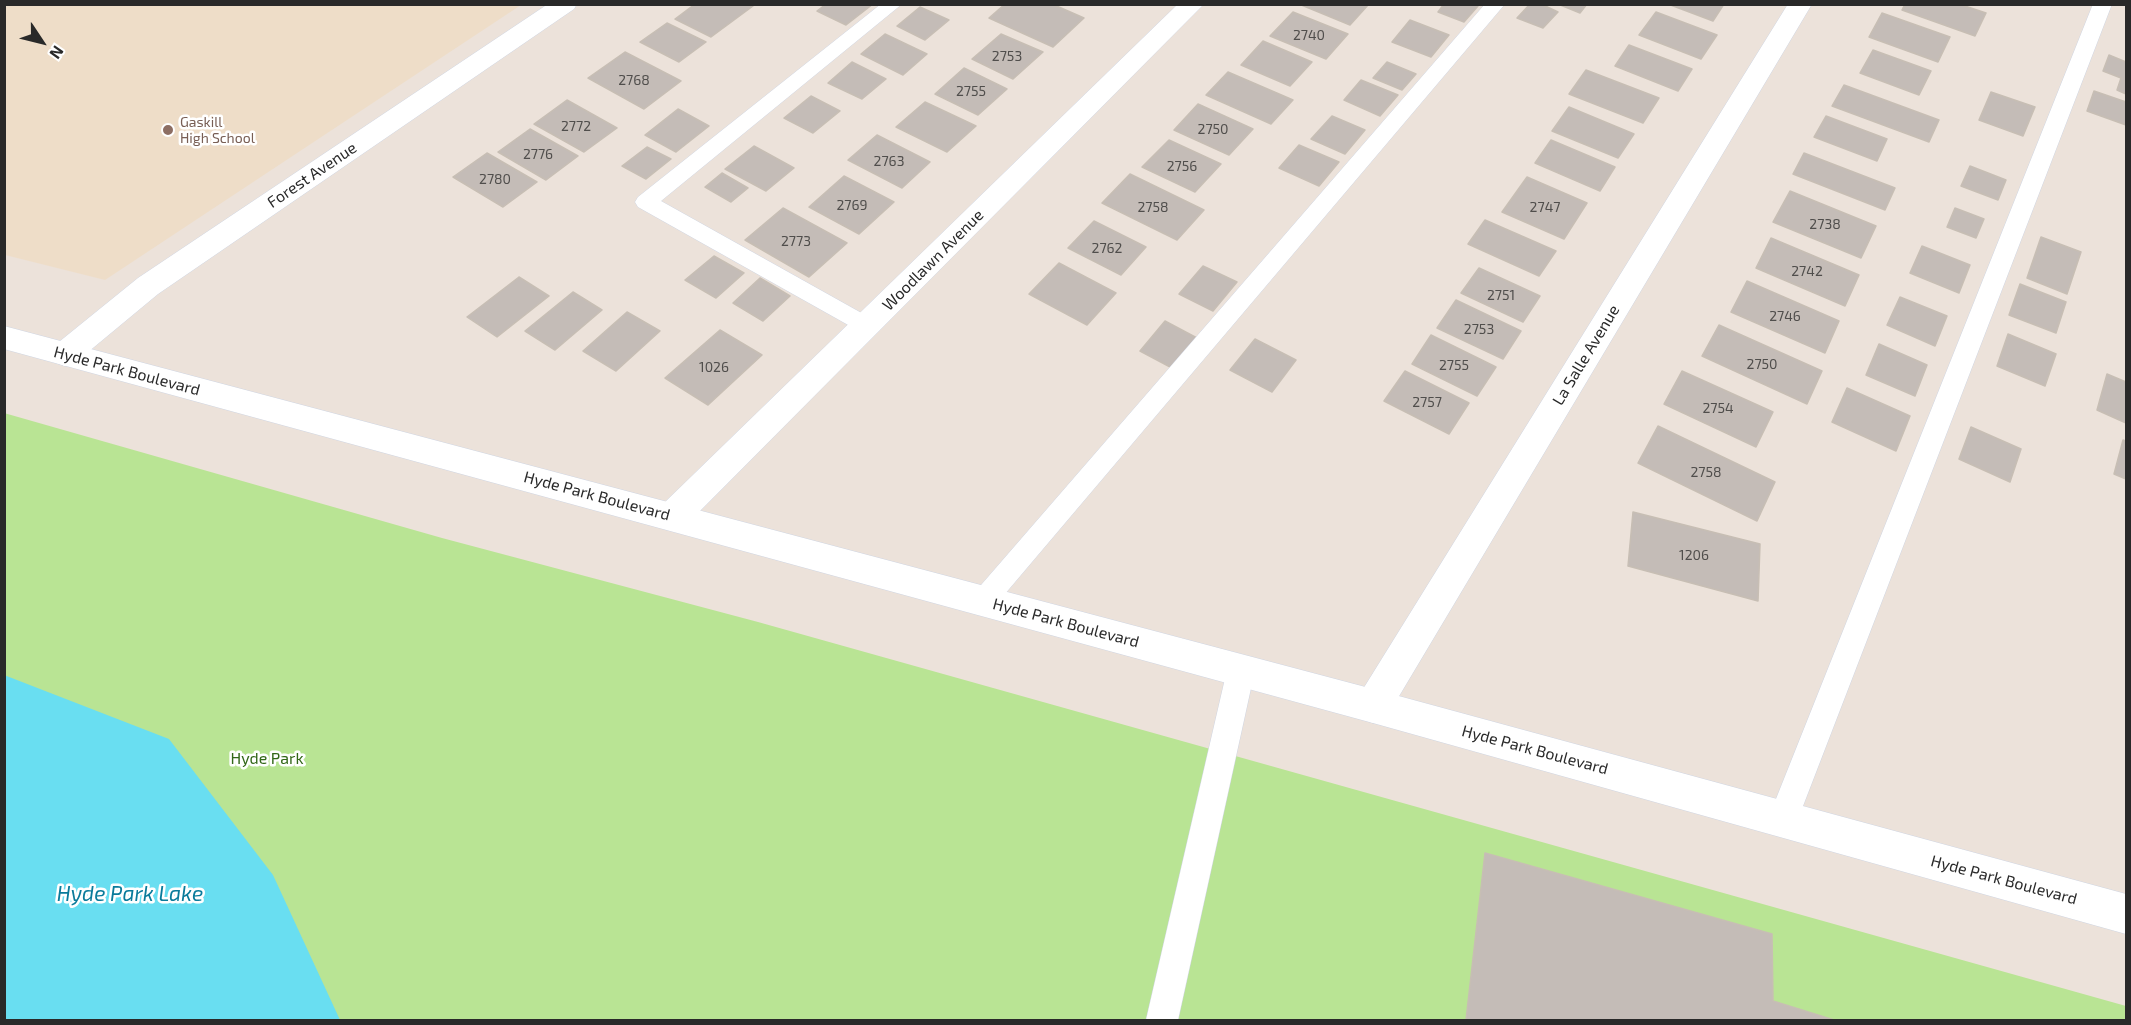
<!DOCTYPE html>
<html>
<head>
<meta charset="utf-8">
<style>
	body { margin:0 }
	#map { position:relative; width:2131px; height:1025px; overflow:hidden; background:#ece2da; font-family:"Exo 2",sans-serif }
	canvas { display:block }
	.frame { position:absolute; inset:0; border:6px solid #292929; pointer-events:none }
	.north { position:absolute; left:12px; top:12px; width:60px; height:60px; -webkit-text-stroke:4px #fff; paint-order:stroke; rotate:125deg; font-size:16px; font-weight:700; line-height:24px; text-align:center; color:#292929 }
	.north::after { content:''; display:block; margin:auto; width:21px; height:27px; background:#292929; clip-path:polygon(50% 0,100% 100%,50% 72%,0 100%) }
</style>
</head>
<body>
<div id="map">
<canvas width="2131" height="1025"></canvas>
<div class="frame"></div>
<div class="north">N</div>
</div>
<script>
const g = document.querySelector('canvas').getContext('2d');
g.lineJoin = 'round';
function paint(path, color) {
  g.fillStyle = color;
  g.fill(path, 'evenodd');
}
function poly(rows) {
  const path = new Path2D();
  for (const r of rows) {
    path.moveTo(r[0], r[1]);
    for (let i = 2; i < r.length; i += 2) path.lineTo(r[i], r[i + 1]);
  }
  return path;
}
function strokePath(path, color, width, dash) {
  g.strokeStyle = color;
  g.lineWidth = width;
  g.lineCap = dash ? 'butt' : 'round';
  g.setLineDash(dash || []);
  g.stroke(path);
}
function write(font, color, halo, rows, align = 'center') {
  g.font = font + ' "Exo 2",sans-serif';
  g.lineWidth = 5;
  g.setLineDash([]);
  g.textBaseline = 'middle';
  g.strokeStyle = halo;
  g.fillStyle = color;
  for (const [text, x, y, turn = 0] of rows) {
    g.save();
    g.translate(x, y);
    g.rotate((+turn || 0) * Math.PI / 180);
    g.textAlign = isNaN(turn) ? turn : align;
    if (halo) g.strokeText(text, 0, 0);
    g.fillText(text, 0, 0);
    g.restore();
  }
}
paint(poly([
	[5,4,521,4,521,5,105,280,5,255]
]), '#eeddc8');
paint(poly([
	[4,413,442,538,758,622,2126,1006,2126,1020,5,1020]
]), '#b9e494');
paint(poly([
	[4,675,169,739,273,875,340,1020,5,1020]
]), '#69def1');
const building = poly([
	[695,4,750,4,753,6,711,37,675,19,695,4],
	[826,4,873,4,846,25,817,11,826,4],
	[1005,4,1052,4,1084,18,1053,47,989,18,1005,4],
	[1299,4,1369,4,1350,25,1299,4],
	[1444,4,1474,4,1478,6,1464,22,1438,12,1444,4],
	[1530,4,1541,4,1558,12,1543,28,1517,18,1530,4],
	[1558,4,1587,4,1580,13,1558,4],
	[1668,4,1724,4,1713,21,1668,4],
	[1905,4,1959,4,1986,13,1975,36,1902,10,1905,4],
	[920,7,949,20,925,40,897,26,920,7],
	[1293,12,1348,34,1326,59,1270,36,1293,12],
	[1656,12,1717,35,1701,59,1639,35,1656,12],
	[1882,13,1950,37,1938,62,1869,37,1882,13],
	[1410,20,1449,35,1431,57,1392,42,1410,20],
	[667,23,706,42,679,62,640,42,667,23],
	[885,34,927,54,903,75,861,54,885,34],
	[1001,34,1043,52,1013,79,972,59,1001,34],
	[1263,41,1312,62,1290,86,1241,65,1263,41],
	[1629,45,1692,69,1678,91,1615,66,1629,45],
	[1873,50,1931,71,1919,95,1860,73,1873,50],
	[625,52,681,81,644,109,588,78,625,52],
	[2109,55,2126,62,2126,94,2117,90,2121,78,2103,71,2109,55],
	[852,62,886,79,862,99,828,83,852,62],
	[1387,62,1416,74,1402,90,1373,78,1387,62],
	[964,68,1007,89,978,115,935,94,964,68],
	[1586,70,1659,98,1643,123,1569,94,1586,70],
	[1228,72,1293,100,1271,124,1206,95,1228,72],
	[1361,80,1398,95,1380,116,1344,100,1361,80],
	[1844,85,1939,120,1929,142,1832,106,1844,85],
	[2094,91,2126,102,2126,125,2087,111,2094,91],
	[1991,92,2035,107,2023,136,1979,120,1991,92],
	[811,96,840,111,813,133,784,118,811,96],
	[567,100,617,128,584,152,534,124,567,100],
	[925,102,976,126,947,152,896,127,925,102],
	[1198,104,1253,129,1229,155,1174,130,1198,104],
	[1569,107,1634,134,1618,158,1552,131,1569,107],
	[678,109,709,126,676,152,645,135,678,109],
	[1332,116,1365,130,1345,154,1311,139,1332,116],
	[1826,116,1887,139,1877,161,1814,137,1826,116],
	[530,129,578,156,546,180,498,152,530,129],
	[877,135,930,162,902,188,848,160,877,135],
	[1169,140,1221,164,1195,192,1142,167,1169,140],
	[1551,140,1615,167,1600,191,1535,163,1551,140],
	[1299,145,1339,162,1319,186,1279,168,1299,145],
	[754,146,794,168,766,191,725,169,754,146],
	[647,147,671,159,646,179,622,166,647,147],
	[487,153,537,182,503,207,453,177,487,153],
	[1804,153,1895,188,1885,210,1793,174,1804,153],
	[1970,166,2006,180,1998,200,1961,186,1970,166],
	[722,173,748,188,731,202,705,187,722,173],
	[1130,174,1204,210,1177,240,1102,203,1130,174],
	[844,176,894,202,859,234,809,207,844,176],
	[1527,177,1587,203,1564,239,1502,212,1527,177],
	[1790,191,1876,226,1861,258,1773,222,1790,191],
	[783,208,847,243,809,277,745,240,783,208],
	[1955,208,1984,219,1976,238,1947,227,1955,208],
	[1485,220,1556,251,1539,276,1468,244,1485,220],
	[1094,221,1146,247,1121,275,1068,248,1094,221],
	[2041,237,2081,252,2067,294,2027,278,2041,237],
	[1771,238,1859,275,1845,306,1756,268,1771,238],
	[1922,246,1970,265,1959,293,1910,273,1922,246],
	[714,256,744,273,716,298,685,280,714,256],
	[1059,263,1116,293,1087,325,1029,294,1059,263],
	[1203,266,1237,282,1213,311,1179,294,1203,266],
	[1479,268,1540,296,1523,322,1461,293,1479,268],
	[519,277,549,296,497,337,467,317,519,277],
	[760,278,790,296,763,321,733,303,760,278],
	[1747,281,1839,321,1825,353,1731,312,1747,281],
	[2020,284,2066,302,2056,333,2009,315,2020,284],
	[573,292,602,310,555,350,525,331,573,292],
	[1900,297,1947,316,1935,346,1887,325,1900,297],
	[1456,300,1521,331,1503,359,1437,328,1456,300],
	[627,312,660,331,616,371,583,351,627,312],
	[1165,321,1197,338,1172,368,1140,351,1165,321],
	[1719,325,1822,371,1807,404,1702,356,1719,325],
	[720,330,762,355,708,405,665,378,720,330],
	[2008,334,2056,354,2045,386,1997,366,2008,334],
	[1431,335,1496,367,1477,396,1412,364,1431,335],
	[1255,339,1296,360,1272,392,1230,370,1255,339],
	[1879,344,1927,365,1915,396,1866,375,1879,344],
	[1405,371,1469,403,1449,434,1384,401,1405,371],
	[1682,371,1773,412,1756,447,1664,404,1682,371],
	[2107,374,2126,382,2126,423,2097,410,2107,374],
	[1847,388,1910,416,1896,451,1832,422,1847,388],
	[1658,426,1775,482,1757,521,1638,463,1658,426],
	[1971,427,2021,449,2010,482,1959,459,1971,427],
	[2123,440,2126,441,2126,479,2114,474,2123,440],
	[1633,512,1760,544,1758,601,1628,566,1633,512],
	[1485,853,1772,934,1773,1001,1834,1020,1466,1020,1485,853]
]);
paint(building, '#c4bcb7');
strokePath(building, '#c7beb4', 1.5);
const lane = poly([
	[881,4,902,4,661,201,874,320,877,326,874,332,866,335,638,207,635,202,638,197,881,4],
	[1485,4,1505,4,993,608,984,612,975,608,971,600,975,592,1485,4],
	[2093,4,2112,4,1798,819,1793,829,1783,834,1773,829,1768,819,2093,4],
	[1241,657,1251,661,1255,670,1178,1020,1146,1020,1227,670,1231,661,1241,657]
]);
const street = poly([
	[548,4,577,4,574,9,158,294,76,362,65,366,54,362,50,354,54,346,138,278,548,4],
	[1178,4,1204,4,685,526,673,530,661,526,656,516,661,506,1178,4],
	[1788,4,1812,4,1386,718,1373,723,1360,718,1355,706,1360,694,1788,4]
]);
const secondary = poly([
	[4,326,1373,689,2126,894,2126,934,1373,723,4,349,4,326]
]);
strokePath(lane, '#cfd5e2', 1);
strokePath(street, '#cfd5e2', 1);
strokePath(secondary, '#cfd5e2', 1);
paint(lane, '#fff');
paint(street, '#fff');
paint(secondary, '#fff');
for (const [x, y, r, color] of [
	[168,130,6,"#8d6e63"]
]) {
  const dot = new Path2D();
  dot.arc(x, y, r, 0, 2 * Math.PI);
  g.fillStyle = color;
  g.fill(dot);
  strokePath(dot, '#fff', 2);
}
write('14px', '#504e4c', null, [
	["2740",1309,35],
	["2753",1007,56],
	["2768",634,80],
	["2755",971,91],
	["2772",576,126],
	["2750",1213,129],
	["2776",538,154],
	["2763",889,161],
	["2756",1182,166],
	["2780",495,179],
	["2769",852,205],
	["2758",1153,207],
	["2747",1545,207],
	["2738",1825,224],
	["2773",796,241],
	["2762",1107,248],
	["2742",1807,271],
	["2751",1501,295],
	["2746",1785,316],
	["2753",1479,329],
	["2750",1762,364],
	["2755",1454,365],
	["1026",714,367],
	["2757",1427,402],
	["2754",1718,408],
	["2758",1706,472],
	["1206",1694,555]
]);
write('14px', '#785e54', '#fff', [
	["Gaskill",180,122],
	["High School",180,138]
], 'left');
write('16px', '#292929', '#fff', [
	["Forest Avenue",312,175,-34],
	["Woodlawn Avenue",933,260,-45],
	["La Salle Avenue",1586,355,-59],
	["Hyde Park Boulevard",127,371,15],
	["Hyde Park Boulevard",597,496,15],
	["Hyde Park Boulevard",1066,623,15],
	["Hyde Park Boulevard",1535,750,15],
	["Hyde Park Boulevard",2004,880,15]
]);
write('16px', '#326718', '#fff', [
	["Hyde Park",267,759]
]);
write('italic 21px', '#0a7b9b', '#fff', [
	["Hyde Park Lake",130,894]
]);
</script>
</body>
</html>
